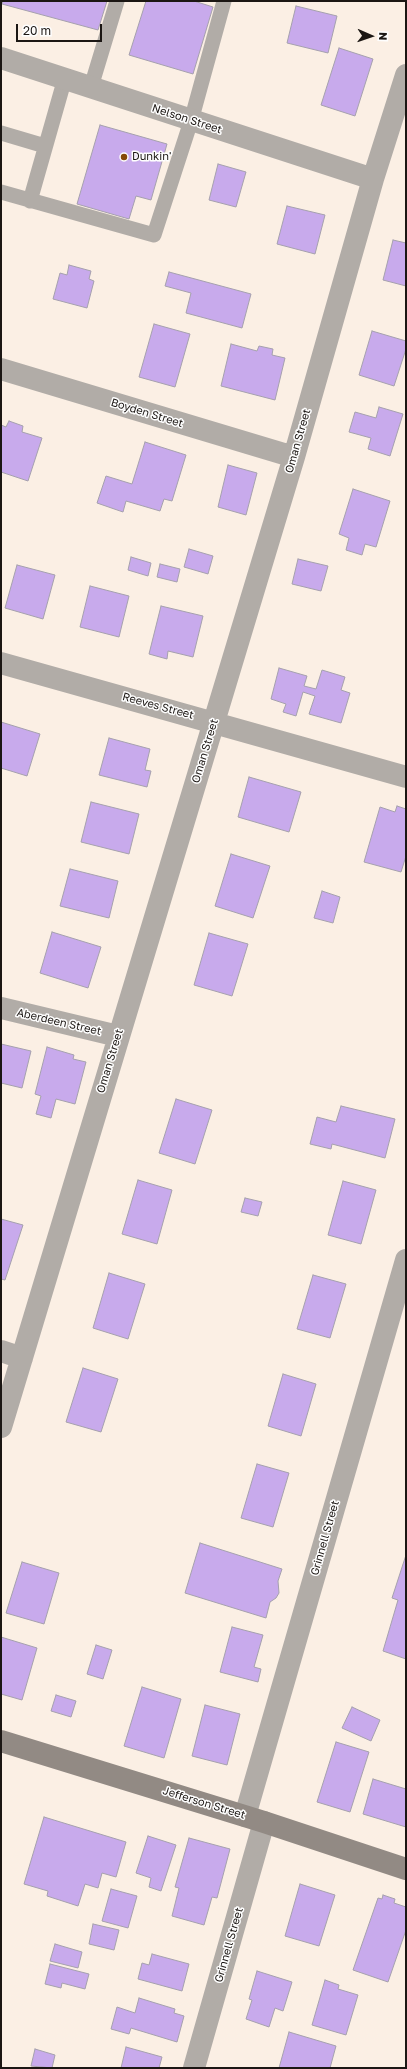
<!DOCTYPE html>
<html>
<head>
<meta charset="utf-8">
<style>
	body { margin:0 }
	#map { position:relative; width:407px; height:2069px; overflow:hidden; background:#fbefe4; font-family:"Golos Text",sans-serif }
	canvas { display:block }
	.frame { position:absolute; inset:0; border:2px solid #1b1613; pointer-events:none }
	.north { position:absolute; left:351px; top:16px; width:40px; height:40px; -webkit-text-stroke:3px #fefefe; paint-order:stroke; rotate:92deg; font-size:11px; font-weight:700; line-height:16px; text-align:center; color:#1b1613 }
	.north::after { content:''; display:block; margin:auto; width:14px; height:18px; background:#1b1613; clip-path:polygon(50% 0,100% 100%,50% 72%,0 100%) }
	.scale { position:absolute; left:16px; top:24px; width:86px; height:18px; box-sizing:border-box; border:2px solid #1b1613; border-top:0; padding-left:5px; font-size:12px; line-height:14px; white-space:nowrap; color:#1b1613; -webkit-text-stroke:3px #fefefe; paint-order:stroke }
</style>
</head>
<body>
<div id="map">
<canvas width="407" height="2069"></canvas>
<div class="frame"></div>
<div class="north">N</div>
<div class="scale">20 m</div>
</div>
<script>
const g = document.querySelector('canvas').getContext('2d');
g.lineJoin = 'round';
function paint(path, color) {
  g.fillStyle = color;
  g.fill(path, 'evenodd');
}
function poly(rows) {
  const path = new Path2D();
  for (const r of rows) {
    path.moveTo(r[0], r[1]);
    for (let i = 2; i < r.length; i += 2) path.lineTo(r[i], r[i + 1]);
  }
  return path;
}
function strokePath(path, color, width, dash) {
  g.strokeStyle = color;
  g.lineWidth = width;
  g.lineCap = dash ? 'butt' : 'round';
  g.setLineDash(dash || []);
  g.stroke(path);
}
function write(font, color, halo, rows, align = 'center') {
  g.font = font + ' "Golos Text",sans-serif';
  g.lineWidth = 3;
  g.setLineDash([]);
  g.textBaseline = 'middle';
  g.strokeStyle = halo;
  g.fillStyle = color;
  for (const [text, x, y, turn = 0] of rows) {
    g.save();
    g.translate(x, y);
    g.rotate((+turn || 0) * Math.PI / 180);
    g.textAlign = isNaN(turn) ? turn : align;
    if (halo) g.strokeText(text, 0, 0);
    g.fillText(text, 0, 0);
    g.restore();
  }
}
const building = poly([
	[3,1,107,1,98,30,2,4,3,1],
	[146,1,194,1,213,7,193,74,129,55,146,1],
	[296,6,337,16,328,53,287,43,296,6],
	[339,48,373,59,355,116,321,105,339,48],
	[100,125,167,144,151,200,136,196,129,219,77,204,100,125],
	[218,164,246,172,236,207,209,200,218,164],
	[287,206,325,215,315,254,277,244,287,206],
	[393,240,406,243,406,286,383,280,393,240],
	[69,265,91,271,89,279,94,281,87,308,53,299,60,273,67,275,69,265],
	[169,272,251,294,242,328,186,313,191,293,165,286,169,272],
	[154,324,190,334,175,387,139,377,154,324],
	[372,331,406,341,406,349,394,386,359,375,372,331],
	[231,344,257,351,259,346,273,349,272,355,285,358,275,400,221,386,231,344],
	[379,407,403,414,390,456,368,449,371,438,349,432,355,412,376,418,379,407],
	[9,421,23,426,22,432,42,438,28,481,1,472,1,425,6,427,9,421],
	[145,442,186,455,172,501,164,499,160,511,126,501,123,512,97,503,106,476,132,484,145,442],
	[228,465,257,473,246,515,218,507,228,465],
	[353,489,390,501,376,547,365,544,362,555,346,550,349,538,339,534,353,489],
	[189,549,213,556,208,574,184,567,189,549],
	[131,557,151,563,148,576,128,570,131,557],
	[298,559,328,566,321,591,292,584,298,559],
	[160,564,180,569,177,582,157,577,160,564],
	[17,565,55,575,43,619,5,608,17,565],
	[90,586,129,596,119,637,80,627,90,586],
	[161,606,203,616,193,657,168,651,167,659,149,654,161,606],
	[279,668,307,676,304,686,316,689,322,670,345,677,341,690,350,693,341,723,309,714,315,696,303,692,296,716,283,712,286,704,271,699,279,668],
	[1,722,40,734,27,776,1,768,1,722],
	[109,738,150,749,145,770,151,771,147,787,99,775,109,738],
	[249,777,301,792,289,832,238,817,249,777],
	[91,802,139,814,129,854,81,842,91,802],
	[397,806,406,809,406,856,401,872,364,862,380,807,395,812,397,806],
	[231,854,270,866,253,918,215,906,231,854],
	[70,869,118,881,109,918,60,906,70,869],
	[322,891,340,897,333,923,314,918,322,891],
	[52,932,101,947,88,988,40,973,52,932],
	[209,933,248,944,232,996,194,985,209,933],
	[1,1044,31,1051,22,1088,1,1083,1,1044],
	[47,1047,74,1055,73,1059,86,1062,75,1104,56,1099,51,1118,36,1114,41,1096,35,1094,47,1047],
	[176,1099,212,1110,195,1164,159,1153,176,1099],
	[341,1106,395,1119,385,1158,332,1144,331,1149,310,1144,317,1117,336,1122,341,1106],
	[138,1180,172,1190,157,1244,122,1234,138,1180],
	[343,1181,376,1190,361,1244,328,1235,343,1181],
	[245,1198,262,1202,258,1216,241,1212,245,1198],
	[1,1219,23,1225,5,1280,1,1279,1,1219],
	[109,1273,145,1284,128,1339,93,1328,109,1273],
	[313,1275,346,1284,330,1338,297,1329,313,1275],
	[83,1368,118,1379,101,1432,66,1422,83,1368],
	[283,1374,316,1384,301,1436,268,1426,283,1374],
	[257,1464,289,1473,273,1527,241,1518,257,1464],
	[200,1543,282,1569,278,1581,279,1593,276,1598,270,1602,266,1618,185,1593,200,1543],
	[406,1555,406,1659,383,1651,398,1600,392,1598,406,1555],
	[22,1562,59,1573,44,1624,6,1613,22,1562],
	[232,1627,263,1635,254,1667,261,1669,258,1682,220,1672,232,1627],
	[1,1637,37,1648,22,1700,1,1694,1,1637],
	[96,1645,112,1650,103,1679,87,1674,96,1645],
	[142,1687,181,1699,164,1758,124,1746,142,1687],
	[56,1695,76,1701,71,1717,51,1711,56,1695],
	[205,1705,240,1714,227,1765,192,1756,205,1705],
	[352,1707,380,1720,371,1741,342,1728,352,1707],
	[336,1742,369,1752,350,1812,317,1802,336,1742],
	[373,1779,406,1789,406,1827,363,1814,373,1779],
	[44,1817,126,1842,116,1877,102,1873,98,1888,85,1884,78,1906,47,1896,48,1891,24,1884,44,1817],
	[148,1836,176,1845,161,1891,149,1887,151,1878,136,1873,148,1836],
	[189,1838,230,1849,217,1898,212,1897,204,1925,172,1916,179,1888,175,1887,189,1838],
	[300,1884,335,1895,319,1946,285,1936,300,1884],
	[111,1889,137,1896,128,1928,102,1921,111,1889],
	[383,1895,395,1899,394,1903,406,1907,406,1930,388,1982,353,1970,378,1898,382,1899,383,1895],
	[93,1924,119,1930,114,1950,89,1944,93,1924],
	[55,1944,82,1952,78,1968,50,1961,55,1944],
	[152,1954,189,1964,182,1991,138,1979,142,1963,149,1965,152,1954],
	[50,1964,89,1974,85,1989,62,1983,61,1988,45,1984,50,1964],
	[257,1971,292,1982,283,2011,275,2008,269,2027,246,2019,252,2000,249,1999,257,1971],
	[325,1980,339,1985,338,1989,358,1995,346,2035,312,2025,325,1980],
	[139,1998,175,2009,174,2013,184,2016,177,2042,131,2028,129,2034,111,2029,117,2007,135,2013,139,1998],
	[289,2032,336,2046,330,2068,279,2068,289,2032],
	[126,2047,162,2057,159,2068,121,2068,126,2047],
	[35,2049,55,2055,52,2068,31,2066,35,2049]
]);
paint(building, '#c8aaec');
strokePath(building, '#a5a0ad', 1);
strokePath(poly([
	[91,87,117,1],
	[1,133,45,146],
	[1,192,154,235,191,121,224,1],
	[30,201,65,78]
]), '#b1aca7', 15);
strokePath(poly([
	[1,58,373,179],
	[1,369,294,457],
	[1,663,406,777],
	[1,1008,118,1036],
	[1,1351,22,1358],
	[1,1427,294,457,373,179,406,75],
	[245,1816,406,1260],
	[194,2068,264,1822]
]), '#b1aca7', 22);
strokePath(poly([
	[1,1741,264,1822,406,1869]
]), '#928a84', 22);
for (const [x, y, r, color] of [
	[124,157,4,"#854805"]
]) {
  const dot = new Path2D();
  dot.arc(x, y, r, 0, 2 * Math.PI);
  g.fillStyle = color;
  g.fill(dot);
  strokePath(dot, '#fefefe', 1.5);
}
write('11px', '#1b1613', '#fefefe', [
	["Nelson Street",187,119,18],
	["Boyden Street",147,413,17],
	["Oman Street",298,441,-74],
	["Reeves Street",158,706,15],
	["Oman Street",205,751,-73],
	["Aberdeen Street",59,1022,13],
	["Oman Street",110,1061,-73],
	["Grinnell Street",325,1538,-74],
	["Jefferson Street",204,1803,17],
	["Grinnell Street",229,1945,-74]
]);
write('11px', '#1b1613', '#fefefe', [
	["Dunkin'",132,157]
], 'left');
</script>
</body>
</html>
